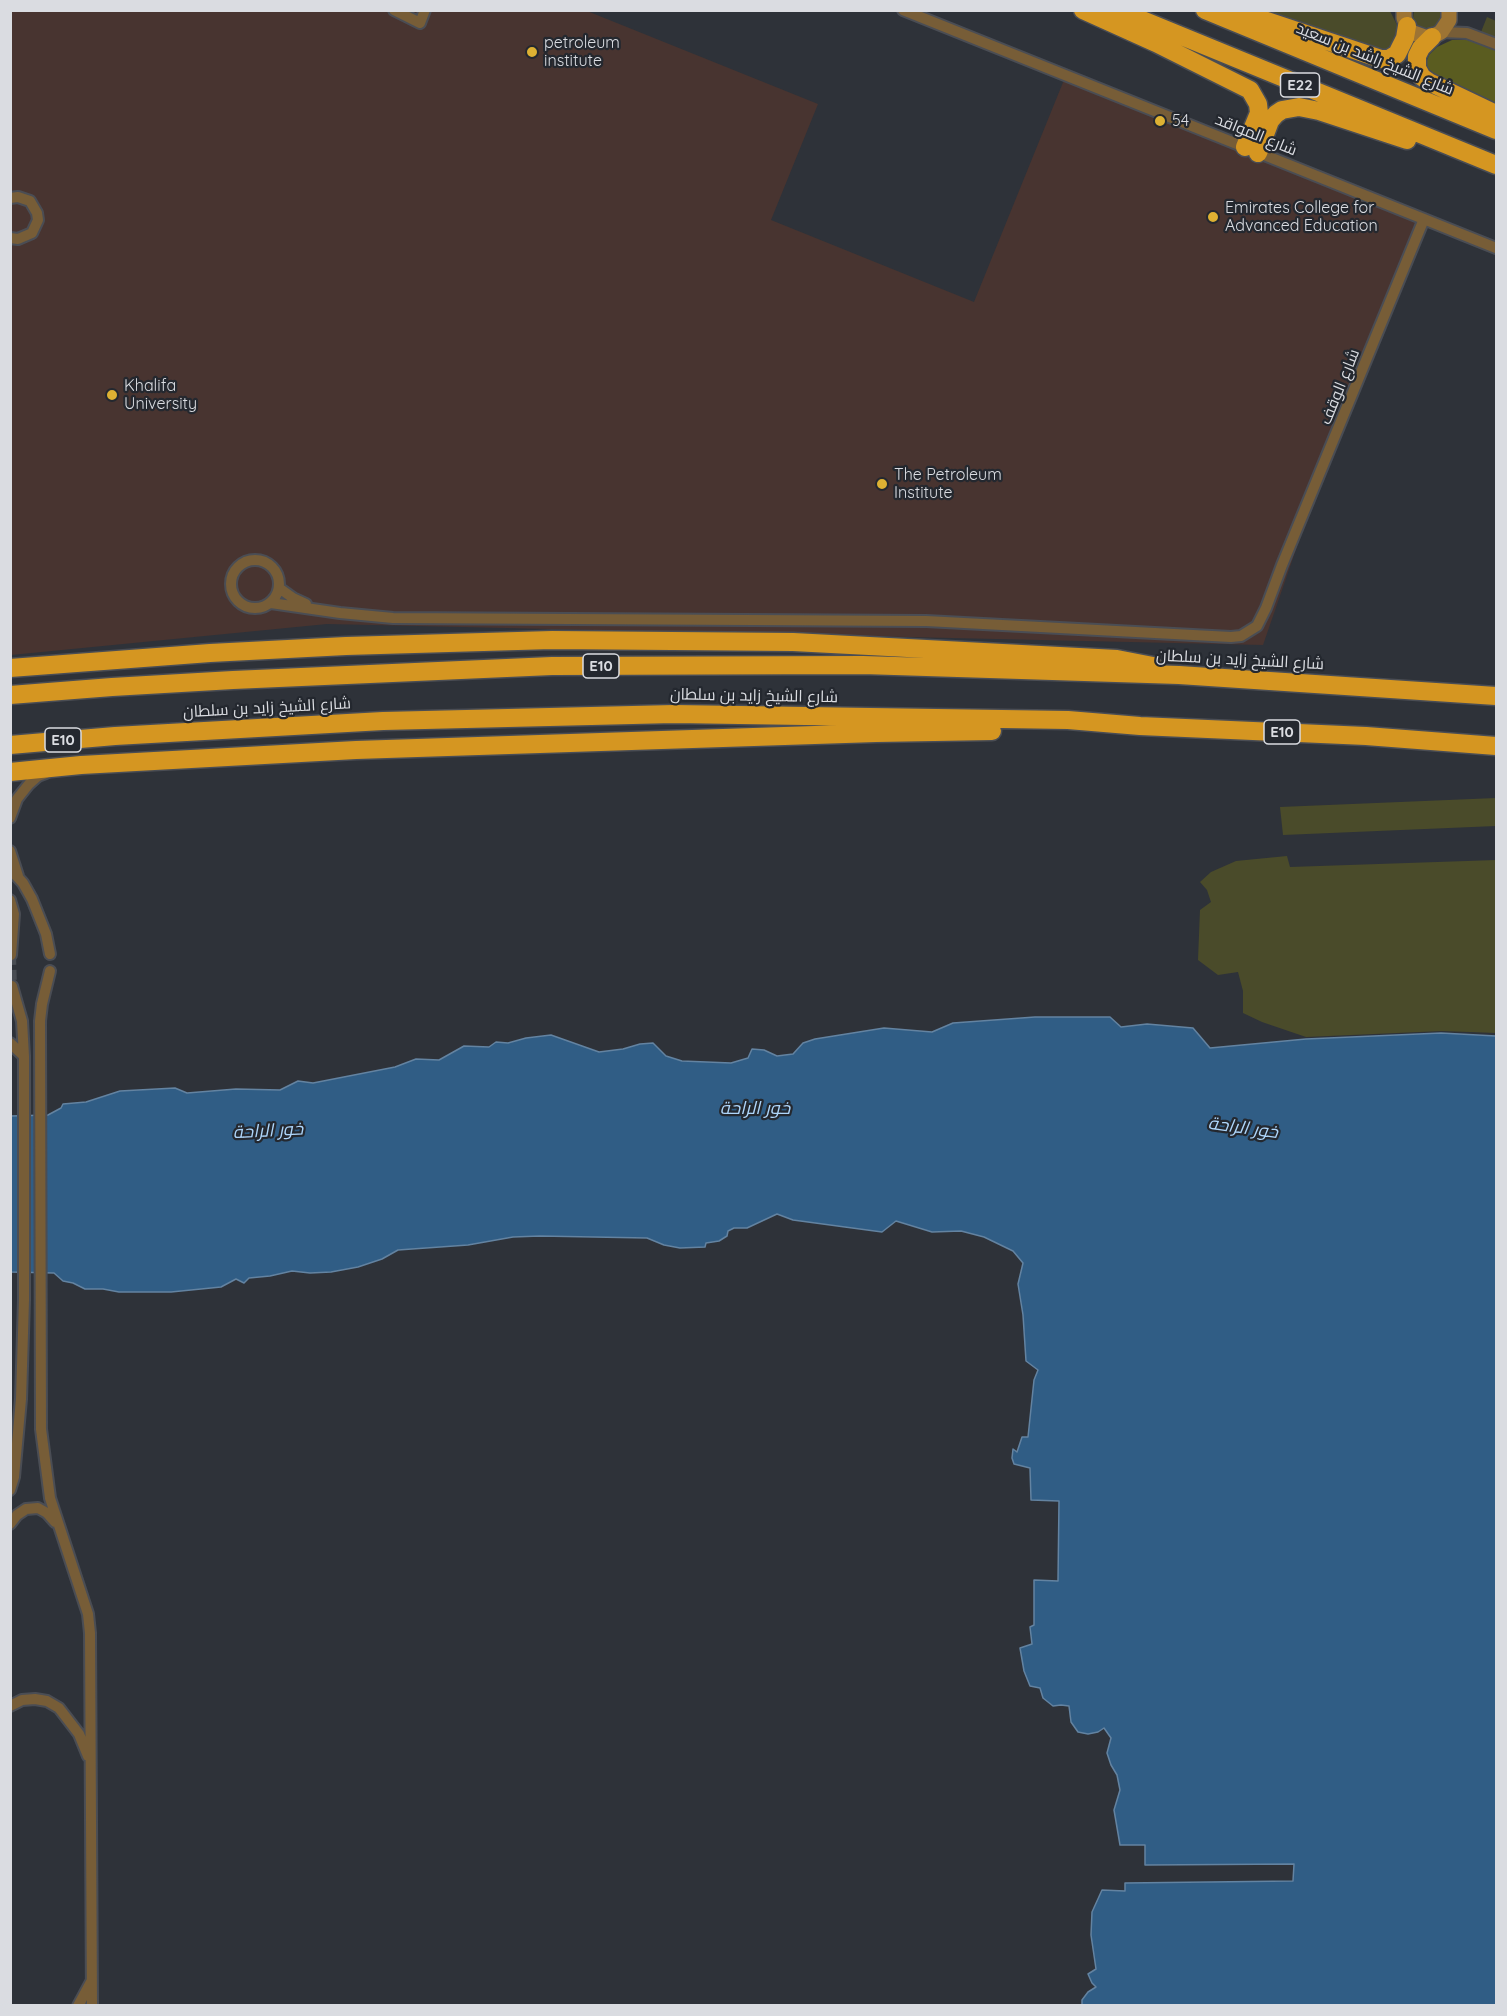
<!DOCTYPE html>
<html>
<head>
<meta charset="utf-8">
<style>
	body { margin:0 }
	#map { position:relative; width:1507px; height:2016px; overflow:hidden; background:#2e3239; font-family:Quicksand,sans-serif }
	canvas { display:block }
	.frame { position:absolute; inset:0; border:12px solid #dadce1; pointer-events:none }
</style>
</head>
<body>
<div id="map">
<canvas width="1507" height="2016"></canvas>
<div class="frame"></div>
</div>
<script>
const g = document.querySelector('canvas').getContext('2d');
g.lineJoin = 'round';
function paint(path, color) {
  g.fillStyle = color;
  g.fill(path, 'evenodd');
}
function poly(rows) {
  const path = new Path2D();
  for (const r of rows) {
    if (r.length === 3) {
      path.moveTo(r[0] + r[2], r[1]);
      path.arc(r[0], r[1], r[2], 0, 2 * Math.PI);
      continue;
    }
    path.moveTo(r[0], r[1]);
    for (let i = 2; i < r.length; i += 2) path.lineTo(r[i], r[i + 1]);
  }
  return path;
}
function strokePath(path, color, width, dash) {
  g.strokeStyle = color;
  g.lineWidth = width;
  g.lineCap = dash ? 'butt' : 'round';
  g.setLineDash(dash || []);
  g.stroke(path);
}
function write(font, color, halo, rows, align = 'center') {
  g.font = font + ' Quicksand,Cairo,sans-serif';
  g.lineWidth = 4.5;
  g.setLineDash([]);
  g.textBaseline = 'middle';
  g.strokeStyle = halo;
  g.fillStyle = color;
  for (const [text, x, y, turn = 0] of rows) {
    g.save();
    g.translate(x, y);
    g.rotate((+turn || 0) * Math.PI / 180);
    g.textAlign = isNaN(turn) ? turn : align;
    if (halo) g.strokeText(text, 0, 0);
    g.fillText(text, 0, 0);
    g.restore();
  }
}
paint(poly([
	[11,11,587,11,818,104,771,220,974,302,1066,75,1424,219,1332,445,1263,645,327,624,11,655]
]), '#483430');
paint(poly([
	[1446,10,1435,31,1419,28,1413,19,1414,11],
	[1254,11,1390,11,1398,27,1400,42,1392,52,1381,53],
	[1487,17,1496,21,1496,38,1481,32],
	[1496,798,1496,826,1283,835,1280,807],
	[1287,856,1290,867,1496,860,1496,1033,1442,1031,1306,1037,1262,1022,1243,1013,1243,991,1238,972,1218,975,1198,960,1200,910,1211,902,1207,890,1200,882,1211,872,1236,861]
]), '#4a4b2a');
paint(poly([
	[1452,40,1471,40,1496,50,1496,104,1441,79,1428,69,1426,63,1429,55,1437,47]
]), '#5a5c20');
const water = poly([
	[1035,1017,1110,1017,1121,1027,1147,1024,1193,1028,1210,1048,1306,1039,1441,1033,1496,1036,1496,2005,1082,2005,1082,2000,1088,1992,1096,1987,1092,1983,1088,1974,1096,1969,1091,1935,1092,1912,1102,1890,1125,1891,1125,1883,1293,1881,1294,1864,1145,1865,1145,1845,1120,1845,1114,1810,1120,1790,1117,1775,1111,1765,1107,1753,1111,1738,1104,1728,1098,1732,1088,1734,1078,1732,1071,1722,1069,1706,1061,1705,1053,1706,1043,1698,1040,1688,1030,1686,1024,1671,1020,1648,1032,1644,1030,1627,1034,1625,1034,1580,1058,1581,1059,1501,1031,1500,1030,1468,1014,1464,1012,1458,1013,1449,1017,1452,1022,1437,1028,1437,1034,1380,1038,1370,1026,1361,1023,1315,1018,1284,1023,1263,1013,1251,984,1237,961,1231,932,1232,896,1221,882,1232,793,1220,777,1214,747,1228,734,1228,728,1231,727,1236,719,1241,706,1243,705,1247,680,1248,664,1245,647,1238,540,1236,513,1237,468,1245,398,1250,382,1259,358,1267,331,1272,310,1273,292,1271,270,1276,249,1278,244,1283,236,1279,221,1287,171,1292,119,1292,103,1289,85,1289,73,1283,63,1281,54,1273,11,1272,10,1116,48,1115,61,1108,63,1104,86,1102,120,1091,175,1088,187,1093,236,1089,280,1090,298,1081,313,1083,395,1067,416,1059,439,1060,464,1046,489,1047,496,1042,508,1043,526,1038,551,1035,599,1052,623,1049,640,1044,653,1043,666,1056,682,1061,731,1063,748,1058,752,1049,764,1050,777,1056,793,1054,803,1043,815,1039,884,1028,932,1032,953,1023,1035,1017]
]);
paint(water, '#305d85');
strokePath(water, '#6383a1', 1.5);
strokePath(poly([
	[11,955,12,986]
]), '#484c52', 10, [10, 5]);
const street = poly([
	[394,10,420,23,425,10],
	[903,10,1496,248],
	[1441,32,1467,33,1496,44],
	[10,198,18,197,30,201,37,213,38,220,32,233,18,239,10,238],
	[255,584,24],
	[279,588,293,598,306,604],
	[271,603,340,613,393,618,926,621,1231,637,1241,636,1257,626,1266,608,1282,565,1424,219],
	[10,818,17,799,29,784,38,776,46,773],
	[10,851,18,876],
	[10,869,23,883,32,899,46,934,50,954],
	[10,900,14,914,11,955],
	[50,971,42,1004,40,1021,41,1429,50,1498,88,1614,90,1633,92,2006],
	[10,1043,24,1056],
	[10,1490,14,1477,21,1399,24,1300,24,1056,22,1021,12,986],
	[10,1524,17,1515,26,1509,38,1508,47,1513,55,1522],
	[10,1706,22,1700,35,1699,47,1701,59,1708,79,1734,88,1756],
	[78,2006,91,1982]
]);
const secondary = poly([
	[1404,10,1404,18,1407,26,1411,32,1425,37,1432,37,1441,32,1449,20,1449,10]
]);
const highway = poly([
	[1083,10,1156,43,1250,90,1258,104,1259,113,1245,147],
	[1118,10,1496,165],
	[1205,10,1496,130],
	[1231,11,1255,17,1381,59,1389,59,1397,54,1405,38,1407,26],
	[1432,37,1421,48,1417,56,1417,68,1422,77,1429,82,1496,114],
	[1258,153,1270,121,1276,114,1282,110,1299,107,1319,111,1407,140],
	[10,668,210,653,346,646,552,640,793,642,1117,659,1153,666],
	[10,695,112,687,233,680,552,666,863,665,1179,675,1496,696],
	[10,745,115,736,383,721,674,714,1068,720,1140,726,1366,736,1496,746],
	[10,772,81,765,356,750,876,733,992,731]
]);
strokePath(street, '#4a4d54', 14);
strokePath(secondary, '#4a4d54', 18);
strokePath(highway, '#4a4d54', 21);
strokePath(street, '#775d37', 10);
strokePath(secondary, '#9d7434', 15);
strokePath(highway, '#d59621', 18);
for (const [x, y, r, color] of [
	[532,52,6,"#ddb133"],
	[1160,121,6,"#ddb133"],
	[1213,217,6,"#ddb133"],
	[112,395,6,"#ddb133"],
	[882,484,6,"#ddb133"]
]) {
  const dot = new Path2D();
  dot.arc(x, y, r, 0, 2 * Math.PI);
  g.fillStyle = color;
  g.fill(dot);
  strokePath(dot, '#24282f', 2);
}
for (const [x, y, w] of [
	[1300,85,39],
	[601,666,36],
	[1282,732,36],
	[63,740,36]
]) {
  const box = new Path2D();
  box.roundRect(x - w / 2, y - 12, w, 24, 4.5);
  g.fillStyle = '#24282f';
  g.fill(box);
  strokePath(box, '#dadce1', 1.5);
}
write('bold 15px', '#dadce1', null, [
	["E22",1300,85],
	["E10",601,666],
	["E10",1282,732],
	["E10",63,740]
]);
write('16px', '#dadce1', '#24282f', [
	["petroleum",544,43],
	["institute",544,61],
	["54",1172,121],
	["Emirates College for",1225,208],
	["Advanced Education",1225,226],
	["Khalifa",124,386],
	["University",124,404],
	["The Petroleum",894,475],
	["Institute",894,493]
], 'left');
write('16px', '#dadce1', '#24282f', [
	["شارع الشيخ راشد بن سعيد",1375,59,22],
	["شارع المواقد",1256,135,22],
	["شارع الوقف",1340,387,-68],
	["شارع الشيخ زايد بن سلطان",1240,660,3],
	["شارع الشيخ زايد بن سلطان",754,696,1],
	["شارع الشيخ زايد بن سلطان",267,708,-3]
]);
write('italic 18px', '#aed6fb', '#24282f', [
	["خور الراحة",755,1109],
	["خور الراحة",1243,1128,8],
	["خور الراحة",268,1131,-3]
]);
</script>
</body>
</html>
